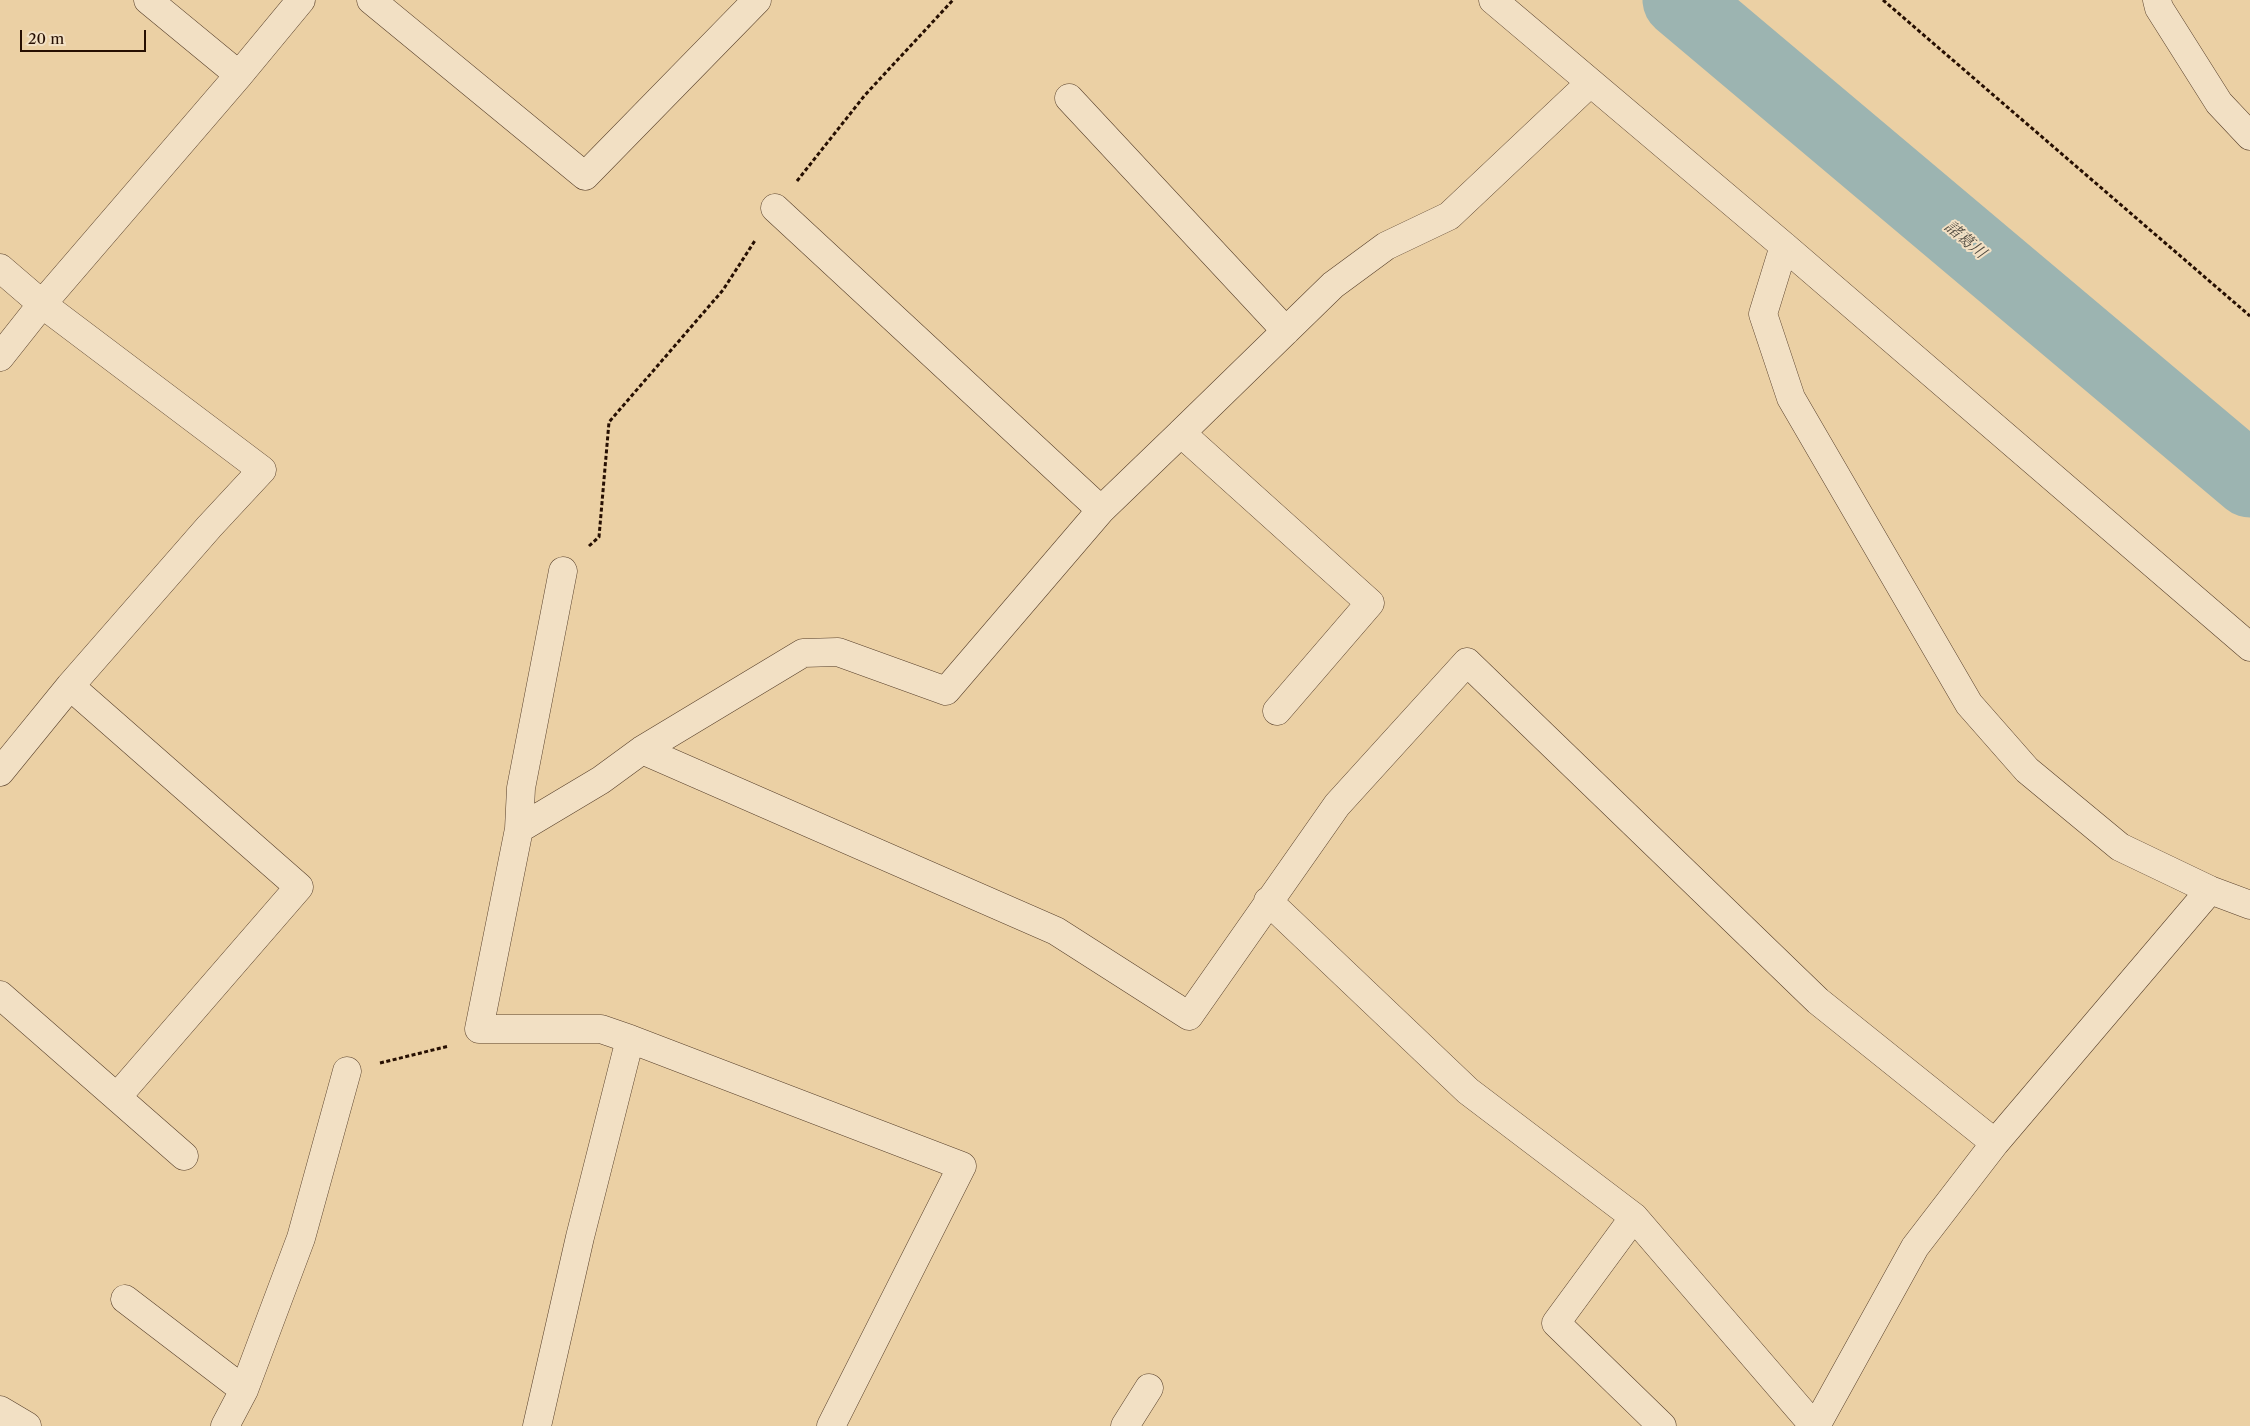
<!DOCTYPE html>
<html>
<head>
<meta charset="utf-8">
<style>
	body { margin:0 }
	#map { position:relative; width:2250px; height:1426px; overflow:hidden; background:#ebd0a4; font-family:"Libre Caslon Text",serif }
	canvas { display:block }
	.scale { position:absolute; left:20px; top:30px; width:126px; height:22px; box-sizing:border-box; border:2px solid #260f02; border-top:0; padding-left:6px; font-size:15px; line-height:18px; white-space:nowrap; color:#260f02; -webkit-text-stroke:4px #f2e0c4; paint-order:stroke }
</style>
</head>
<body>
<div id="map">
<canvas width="2250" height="1426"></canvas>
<div class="scale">20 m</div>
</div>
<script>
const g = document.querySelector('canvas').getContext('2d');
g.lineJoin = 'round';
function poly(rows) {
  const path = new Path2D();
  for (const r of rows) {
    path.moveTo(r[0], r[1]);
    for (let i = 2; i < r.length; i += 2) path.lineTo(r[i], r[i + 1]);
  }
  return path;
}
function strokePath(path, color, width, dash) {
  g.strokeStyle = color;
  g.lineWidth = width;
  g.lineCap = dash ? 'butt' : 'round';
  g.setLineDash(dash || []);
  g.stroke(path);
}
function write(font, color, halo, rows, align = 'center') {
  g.font = font + ' "Libre Caslon Text","Noto Serif JP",serif';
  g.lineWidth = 4;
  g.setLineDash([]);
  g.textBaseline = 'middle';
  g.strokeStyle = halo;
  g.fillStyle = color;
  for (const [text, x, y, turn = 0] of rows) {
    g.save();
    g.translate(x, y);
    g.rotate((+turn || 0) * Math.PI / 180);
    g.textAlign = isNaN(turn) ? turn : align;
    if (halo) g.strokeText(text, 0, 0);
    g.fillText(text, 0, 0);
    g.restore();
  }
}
strokePath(poly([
	[1680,0,2250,480]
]), '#9cb4b1', 75);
const minor = poly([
	[371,0,585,176,757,0],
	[1493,0,1784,246,2250,647],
	[2157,0,2159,8,2219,103,2250,136],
	[239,75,301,0],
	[1069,98,1286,331],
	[775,208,1101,510],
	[1784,246,1763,314,1791,398,1969,704,2027,770,2120,847,2210,890,2250,905],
	[0,268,42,304,262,470,209,527,70,686,0,772],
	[0,357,42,304,239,75,148,0],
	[1181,433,1333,285,1386,246,1449,216,1590,83],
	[70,686,299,887,117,1097],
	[642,750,1056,931,1189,1016,1337,805,1467,662,1818,1001,1995,1143],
	[519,829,601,780,642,750,803,653,838,652,946,691,1101,510,1181,433,1370,603,1277,711],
	[1268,901,1468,1091,1634,1217,1814,1426],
	[0,995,184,1156],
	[630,1039,962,1166,831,1426],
	[1634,1217,1556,1323,1662,1426],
	[125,1299,244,1390],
	[0,1410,27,1426],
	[225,1426,244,1390,301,1238,347,1071],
	[537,1426,580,1237,630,1039,601,1029,479,1029,519,829,521,788,563,571],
	[1125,1426,1149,1388],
	[1816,1426,1915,1247,1995,1143,2210,890]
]);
strokePath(minor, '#573f2a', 29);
strokePath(poly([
	[1883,0,2250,316],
	[797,181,865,95,953,0],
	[589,546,599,537,609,422,723,290,756,239],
	[380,1063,449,1046]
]), '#260f02', 3, [4, 2.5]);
strokePath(minor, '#f2e0c4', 28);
write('italic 16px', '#4f493f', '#f2e0c4', [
	["諸葛川",1965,240,40]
]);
</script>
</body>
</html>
